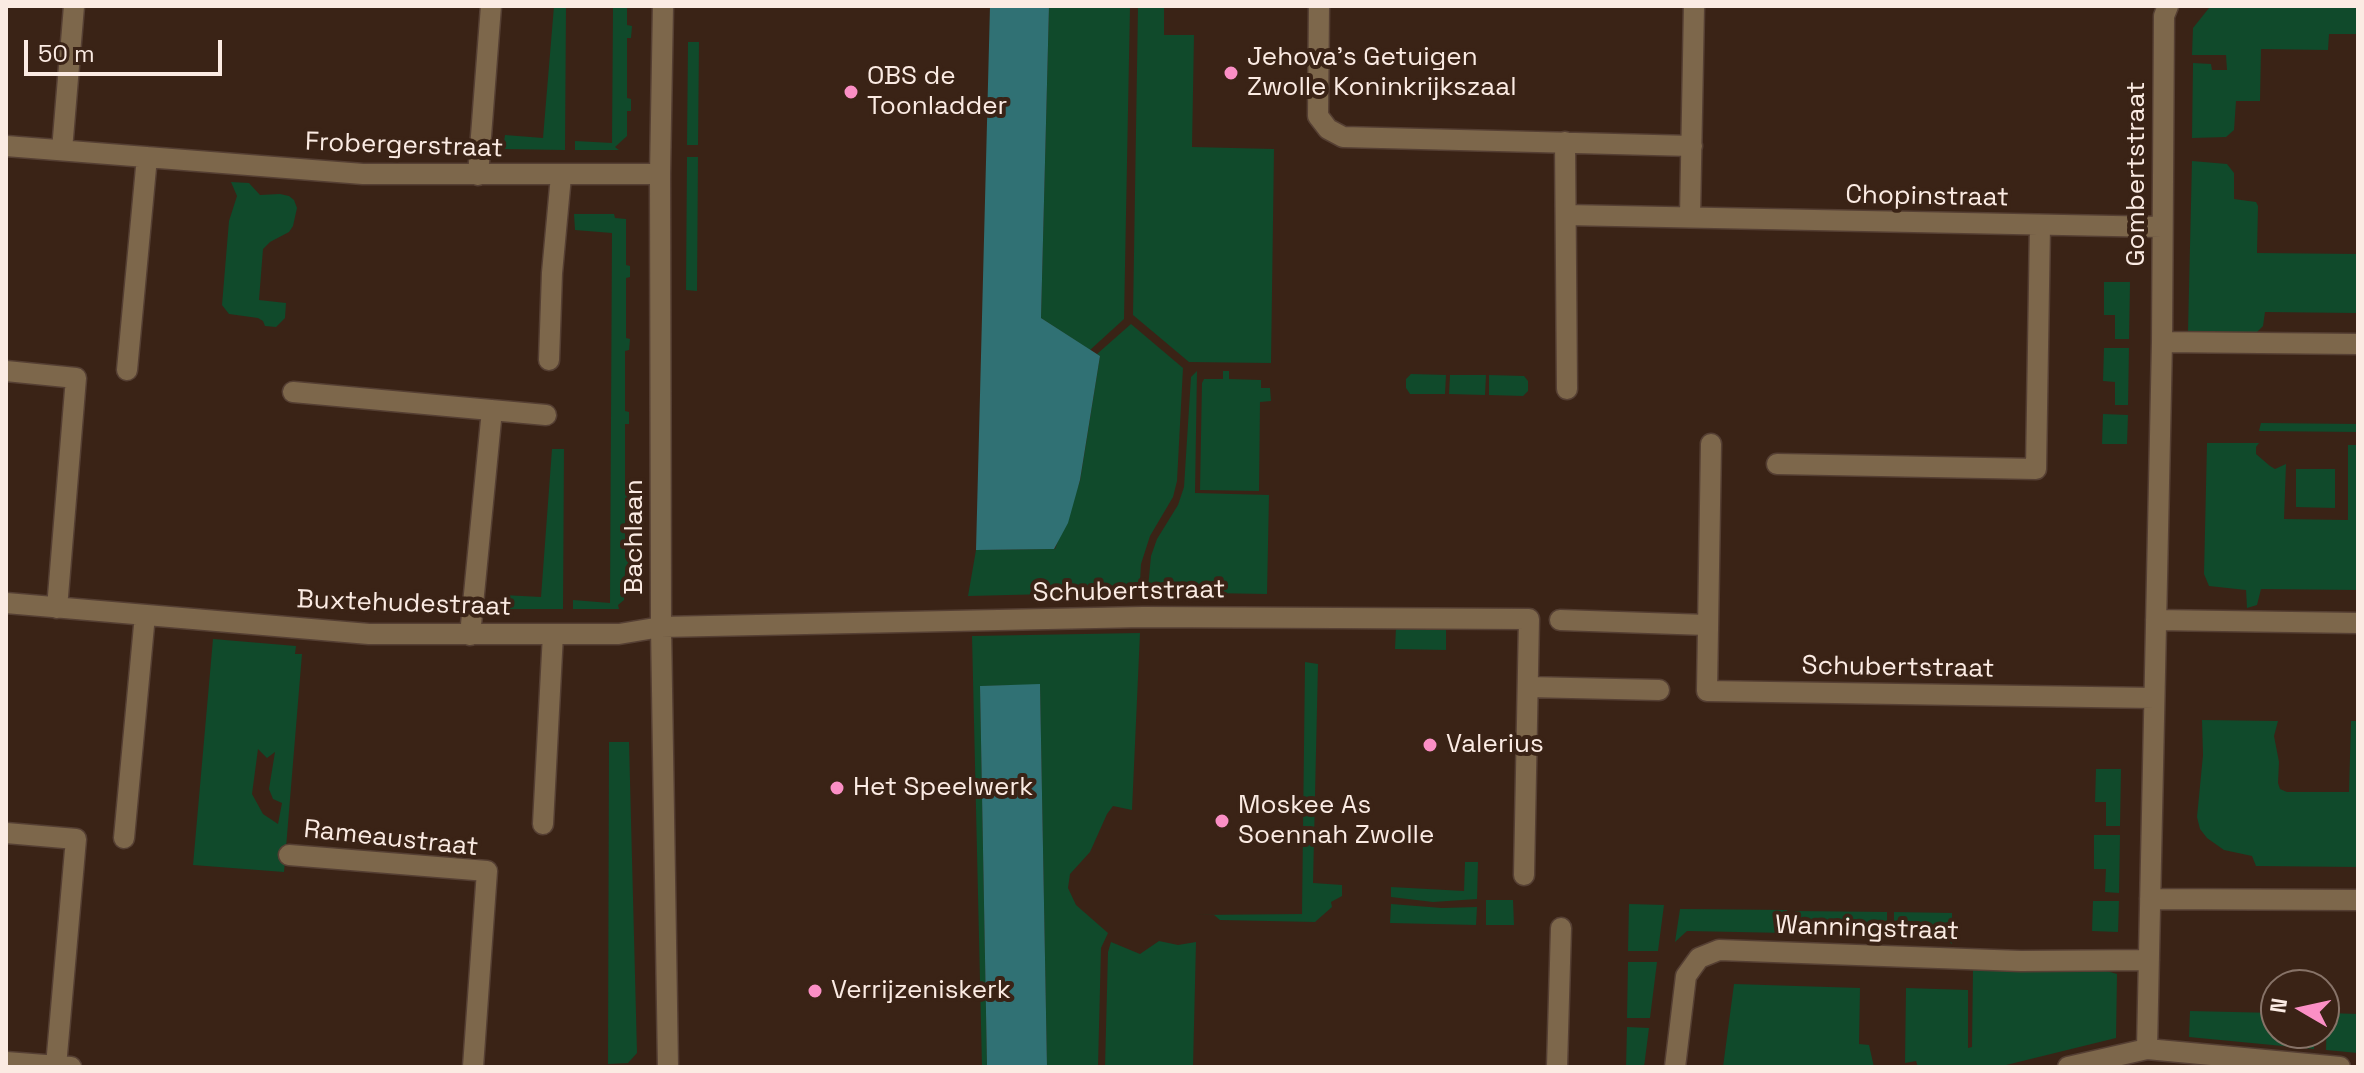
<!DOCTYPE html>
<html>
<head>
<meta charset="utf-8">
<style>
	body { margin:0 }
	#map { position:relative; width:2364px; height:1073px; overflow:hidden; background:#3a2316; font-family:"Space Grotesk",sans-serif }
	canvas { display:block }
	.frame { position:absolute; inset:0; border:8px solid #fbebe3; pointer-events:none }
	.north { position:absolute; left:2260px; top:969px; width:80px; height:80px; box-sizing:border-box; background:#3a2316; border:2px solid #877368; border-radius:50%; rotate:279deg; font-size:22px; font-weight:700; line-height:32px; text-align:center; color:#fbebe3 }
	.north::after { content:''; display:block; margin:auto; width:28px; height:36px; background:#fb8fc5; clip-path:polygon(50% 0,100% 100%,50% 72%,0 100%) }
	.scale { position:absolute; left:24px; top:40px; width:198px; height:36px; box-sizing:border-box; border:4px solid #fbebe3; border-top:0; padding-left:10px; font-size:24px; line-height:28px; white-space:nowrap; color:#fbebe3; -webkit-text-stroke:6px #3a2316; paint-order:stroke }
</style>
</head>
<body>
<div id="map">
<canvas width="2364" height="1073"></canvas>
<div class="frame"></div>
<div class="north">N</div>
<div class="scale">50 m</div>
</div>
<script>
const g = document.querySelector('canvas').getContext('2d');
g.lineJoin = 'round';
function paint(path, color) {
  g.fillStyle = color;
  g.fill(path, 'evenodd');
}
function poly(rows) {
  const path = new Path2D();
  for (const r of rows) {
    path.moveTo(r[0], r[1]);
    for (let i = 2; i < r.length; i += 2) path.lineTo(r[i], r[i + 1]);
  }
  return path;
}
function strokePath(path, color, width, dash) {
  g.strokeStyle = color;
  g.lineWidth = width;
  g.lineCap = dash ? 'butt' : 'round';
  g.setLineDash(dash || []);
  g.stroke(path);
}
function write(font, color, halo, rows, align = 'center') {
  g.font = font + ' "Space Grotesk",sans-serif';
  g.lineWidth = 8;
  g.setLineDash([]);
  g.textBaseline = 'middle';
  g.strokeStyle = halo;
  g.fillStyle = color;
  for (const [text, x, y, turn = 0] of rows) {
    g.save();
    g.translate(x, y);
    g.rotate((+turn || 0) * Math.PI / 180);
    g.textAlign = isNaN(turn) ? turn : align;
    if (halo) g.strokeText(text, 0, 0);
    g.fillText(text, 0, 0);
    g.restore();
  }
}
paint(poly([
	[554,6,566,6,565,150,503,149,505,135,543,138],
	[613,6,627,6,627,25,632,26,631,38,627,38,627,98,631,99,631,111,627,111,627,136,615,147,619,150,575,150,575,141,612,143],
	[1049,6,1130,6,1124,319,1090,350,1041,318],
	[1138,6,1164,6,1164,35,1194,35,1192,147,1274,149,1271,363,1189,362,1133,315],
	[2239,6,2358,6,2358,34,2329,34,2328,50,2261,49,2260,101,2236,101,2234,130,2226,137,2192,138,2193,63,2211,64,2212,70,2227,70,2226,55,2192,55,2193,28,2209,8],
	[688,42,699,42,698,145,687,145],
	[687,157,698,157,697,291,686,290],
	[2192,161,2227,164,2234,173,2234,199,2256,202,2258,206,2257,253,2358,254,2358,313,2265,312,2263,326,2256,333,2188,331],
	[231,182,249,183,260,195,280,194,289,196,294,200,297,208,293,226,289,232,270,242,263,249,259,300,286,303,285,318,276,327,265,326,263,321,258,318,229,314,222,305,229,221,237,196],
	[574,214,614,214,615,218,626,219,626,265,630,266,630,277,626,278,626,338,630,339,629,350,625,351,625,411,629,412,629,424,625,424,625,485,629,485,629,497,625,498,625,558,629,559,629,570,625,571,624,600,618,605,619,609,573,609,573,600,610,603,612,233,575,230],
	[2104,282,2130,282,2129,339,2115,339,2115,315,2104,315],
	[1131,324,1183,368,1177,481,1173,497,1150,536,1141,564,1140,582,1133,592,968,596,976,550,1055,549,1080,481,1100,356,1097,354],
	[2104,348,2129,348,2128,405,2115,405,2115,382,2103,381],
	[1197,371,1195,493,1269,495,1267,594,1150,592,1148,588,1151,556,1157,539,1178,505,1184,487,1191,377],
	[1223,371,1229,371,1229,379,1261,380,1261,388,1270,388,1271,401,1260,402,1259,491,1200,490,1202,383,1204,379,1223,379],
	[1411,374,1446,375,1445,394,1410,394,1406,388,1406,379],
	[1450,375,1486,375,1485,395,1449,394],
	[1489,375,1524,376,1528,381,1528,391,1523,396,1489,395],
	[2103,414,2128,415,2127,444,2102,444],
	[2261,423,2358,424,2358,432,2259,431],
	[2207,443,2259,443,2256,447,2256,454,2270,466,2275,469,2286,464,2284,519,2348,520,2348,445,2358,445,2358,590,2261,589,2257,605,2247,608,2246,590,2209,586,2204,574],
	[552,449,564,449,563,609,502,609,503,595,541,597],
	[2296,469,2335,469,2335,508,2296,507],
	[1396,627,1446,628,1446,650,1395,649],
	[1140,633,1132,810,1113,806,1107,814,1090,852,1070,874,1068,888,1076,905,1108,933,1101,948,1098,1067,1047,1067,1040,685,980,686,987,1067,982,1067,972,636],
	[213,639,296,646,295,654,302,654,284,872,193,865],
	[258,749,267,758,275,752,269,789,273,799,282,803,278,824,263,814,252,794],
	[1305,662,1318,664,1313,883,1342,885,1342,896,1331,902,1332,907,1315,922,1220,920,1214,915,1196,915,1302,914],
	[2202,720,2278,721,2274,736,2279,762,2278,783,2280,789,2287,792,2349,792,2351,721,2358,721,2358,867,2256,866,2252,856,2224,850,2207,838,2200,829,2197,817,2203,755],
	[609,742,629,742,637,1053,628,1063,608,1064],
	[2096,769,2121,769,2120,826,2106,826,2106,802,2095,802],
	[2094,835,2120,835,2119,893,2105,892,2106,869,2094,869],
	[1465,862,1478,862,1477,899,1433,902,1391,897,1391,887,1464,891],
	[1486,900,1513,900,1514,925,1486,925],
	[2093,901,2119,901,2118,932,2092,931],
	[1391,904,1442,908,1477,907,1476,925,1390,923],
	[1629,904,1664,905,1658,951,1628,951],
	[1680,909,1787,910,1787,933,1687,931,1675,942],
	[1795,911,1887,912,1887,935,1795,933],
	[1894,912,1952,913,1952,944,1942,935,1894,935],
	[1159,941,1178,945,1196,942,1193,1067,1105,1067,1108,952,1111,942,1140,954],
	[1628,962,1657,962,1650,1018,1627,1018],
	[1973,968,2103,970,2117,974,2116,1038,1998,1067,1918,1067,1916,1061,1905,1063,1906,988,1968,990,1968,1048,1972,1047],
	[1734,984,1860,988,1859,1044,1869,1045,1874,1067,1723,1067],
	[2190,1011,2276,1013,2276,1033,2314,1033,2314,1049,2189,1037],
	[2327,1013,2358,1014,2358,1053,2326,1050],
	[1627,1027,1649,1028,1644,1067,1626,1067]
]), '#104a2b');
paint(poly([
	[990,6,1049,6,1041,318,1100,356,1080,480,1068,523,1054,549,976,550],
	[1040,684,1047,1067,987,1067,980,686]
]), '#307174');
const minor = poly([
	[663,6,660,174,661,627,668,1067],
	[1319,6,1318,116,1328,129,1343,137,1692,146],
	[1565,142,1567,389],
	[6,146,363,174,660,174],
	[62,150,74,6],
	[478,175,491,6],
	[1566,215,2162,227],
	[1690,217,1694,6],
	[2162,342,2358,344],
	[549,360,552,273,561,176],
	[127,370,147,157],
	[6,371,76,378,57,608],
	[293,392,546,415],
	[1711,444,1707,691,2154,698],
	[1777,464,2036,469,2040,225],
	[6,603,369,634,619,634,661,627,1143,617,1529,619,1524,875],
	[1560,620,1707,625],
	[2156,620,2358,623],
	[470,635,492,410],
	[1528,687,1659,690],
	[543,824,553,634],
	[6,833,76,839,56,1066],
	[124,838,145,615],
	[289,855,487,871,473,1067],
	[2150,899,2358,900],
	[2147,1049,2162,342,2164,16,2168,6],
	[6,1062,71,1067],
	[1557,1067,1561,928],
	[1675,1067,1686,976,1699,958,1719,950,2021,961,2149,960],
	[2068,1067,2147,1049,2340,1067]
]);
strokePath(minor, '#553f33', 23);
strokePath(minor, '#7d674b', 20);
for (const [x, y, r, color] of [
	[1231,73,8,"#fb8fc5"],
	[851,92,8,"#fb8fc5"],
	[1430,745,8,"#fb8fc5"],
	[837,788,8,"#fb8fc5"],
	[1222,821,8,"#fb8fc5"],
	[815,991,8,"#fb8fc5"]
]) {
  const dot = new Path2D();
  dot.arc(x, y, r, 0, 2 * Math.PI);
  g.fillStyle = color;
  g.fill(dot);
  strokePath(dot, '#3a2316', 3);
}
write('26px', '#fbebe3', '#3a2316', [
	["Jehova's Getuigen",1247,58],
	["Zwolle Koninkrijkszaal",1247,88],
	["OBS de",867,77],
	["Toonladder",867,107],
	["Valerius",1446,745],
	["Het Speelwerk",853,788],
	["Moskee As",1238,806],
	["Soennah Zwolle",1238,836],
	["Verrijzeniskerk",831,991]
], 'left');
write('26px', '#fbebe3', '#3a2316', [
	["Frobergerstraat",404,146,2],
	["Gombertstraat",2137,174,-90],
	["Chopinstraat",1927,197,1],
	["Bachlaan",635,537,-90],
	["Schubertstraat",1129,592,-1],
	["Buxtehudestraat",404,604,2],
	["Schubertstraat",1898,668,1],
	["Rameaustraat",391,839,6],
	["Wanningstraat",1867,929,2]
]);
</script>
</body>
</html>
